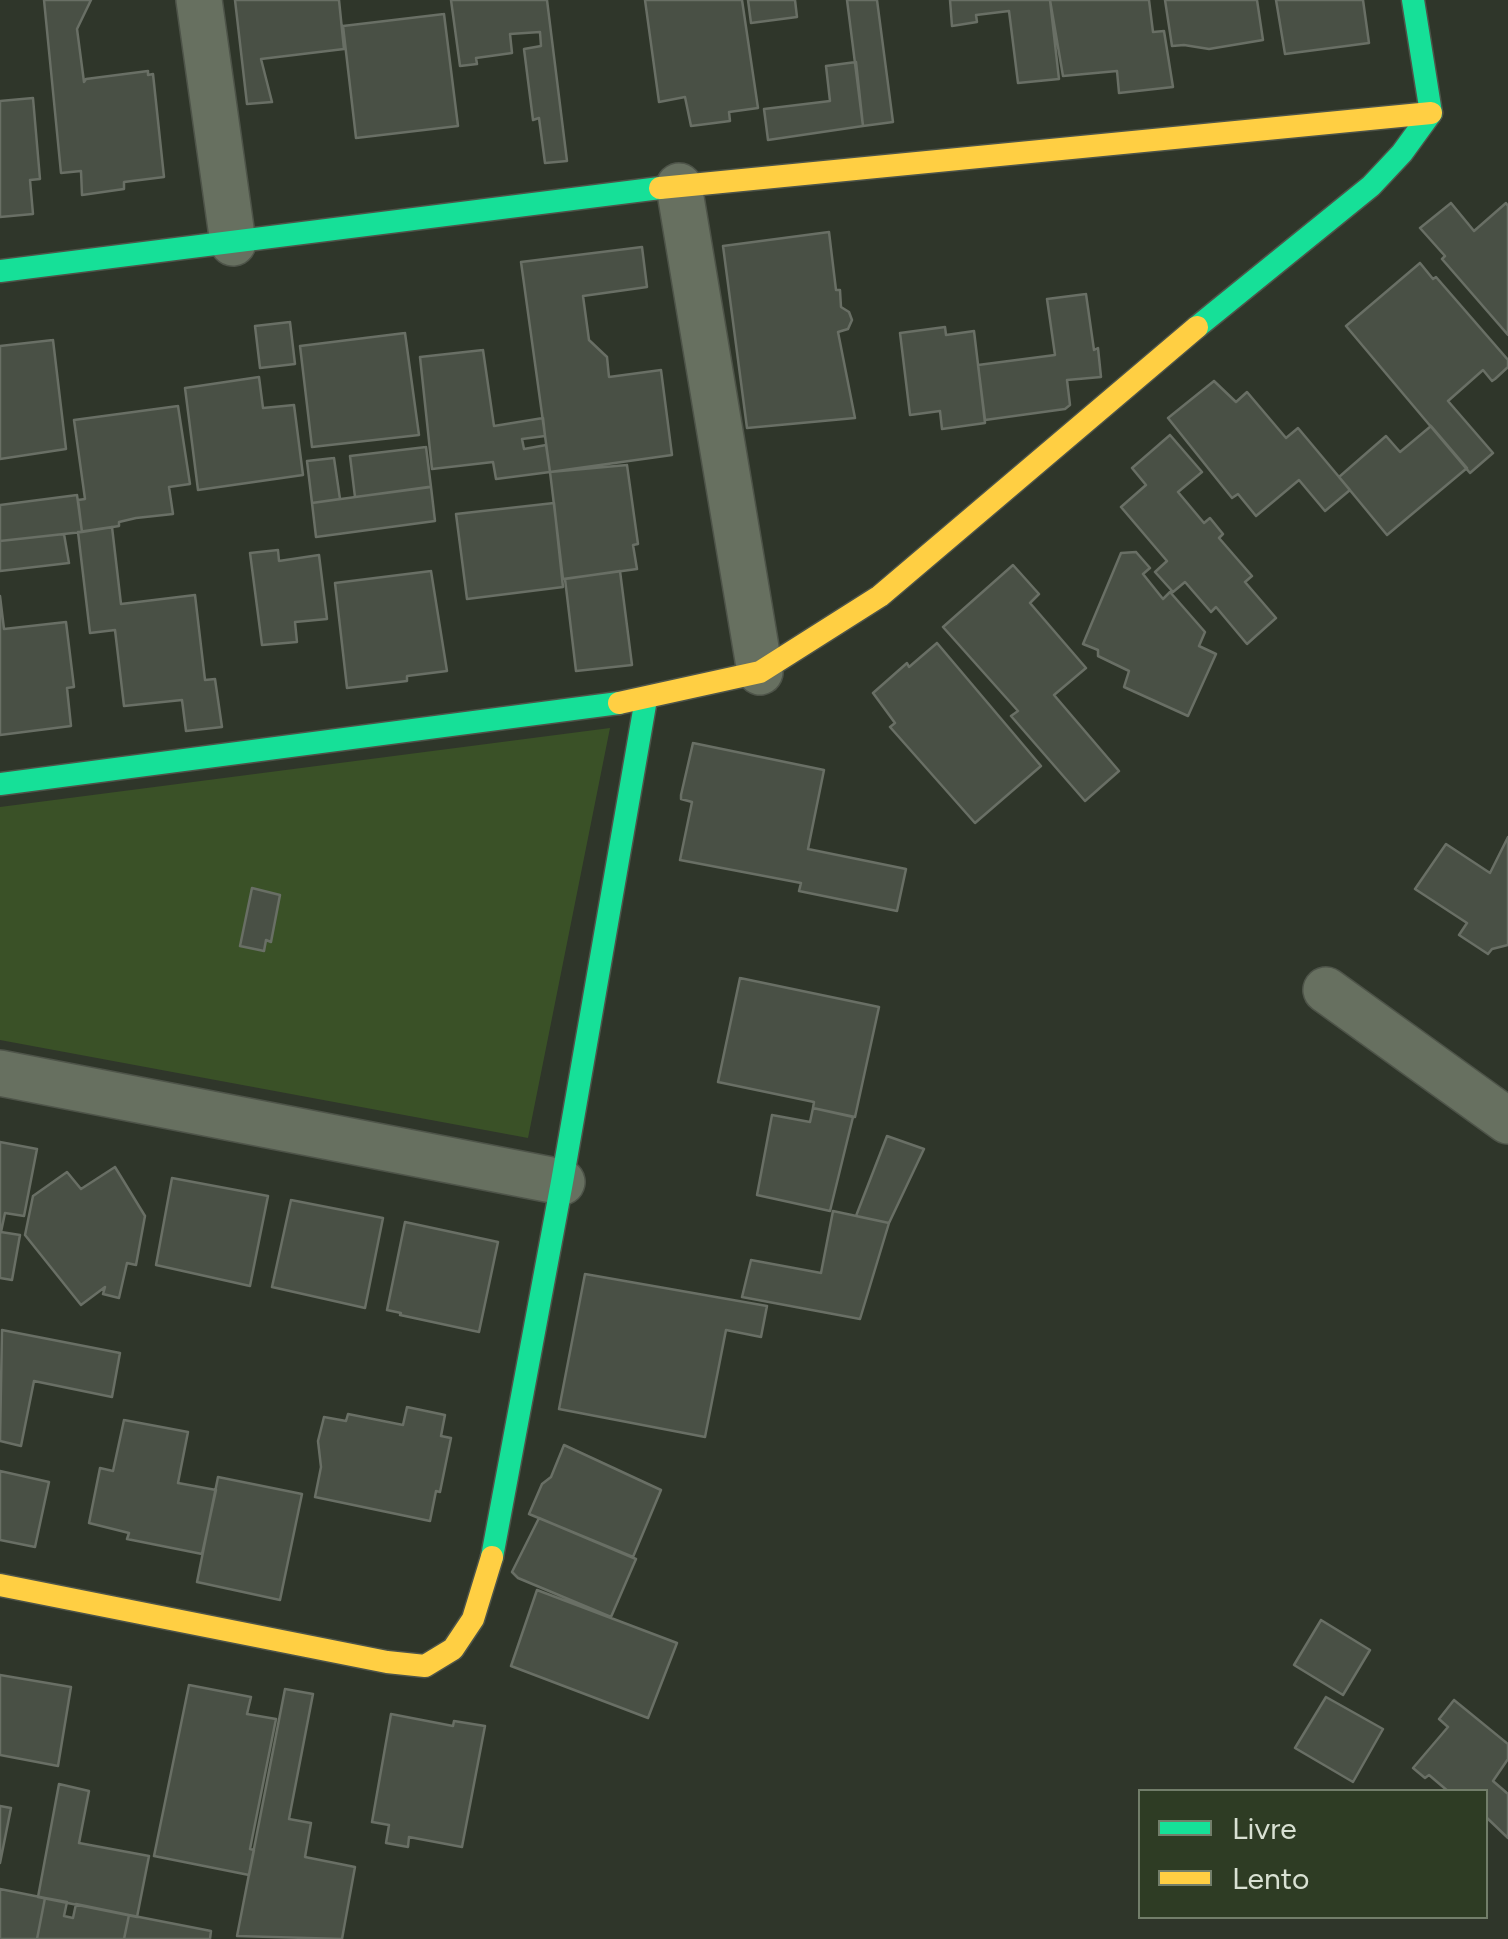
<!DOCTYPE html>
<html>
<head>
<meta charset="utf-8">
<style>
	body { margin:0 }
	#map { position:relative; width:1508px; height:1939px; overflow:hidden; background:#2f362a; font-family:Figtree,sans-serif }
	canvas { display:block }
	.legend { position:absolute; left:1138px; top:1789px; width:350px; height:130px; box-sizing:border-box; background:#2e3c24; border:2px solid #727e6a; margin:0; padding:12px 18px; list-style:none; font-size:30px; color:#d9e1d3 }
	.legend li { display:flex; align-items:center; gap:20px; height:50px }
	.legend b { width:50px; border:2px solid #727e6a }
</style>
</head>
<body>
<div id="map">
<canvas width="1508" height="1939"></canvas>
<ul class="legend">
<li><b style="height:12px;background:#16e098"></b>Livre</li>
<li><b style="height:12px;background:#ffcf43"></b>Lento</li>
</ul>
</div>
<script>
const g = document.querySelector('canvas').getContext('2d');
g.lineJoin = 'round';
function paint(path, color) {
  g.fillStyle = color;
  g.fill(path, 'evenodd');
}
function poly(rows) {
  const path = new Path2D();
  for (const r of rows) {
    path.moveTo(r[0], r[1]);
    for (let i = 2; i < r.length; i += 2) path.lineTo(r[i], r[i + 1]);
  }
  return path;
}
function strokePath(path, color, width, dash) {
  g.strokeStyle = color;
  g.lineWidth = width;
  g.lineCap = dash ? 'butt' : 'round';
  g.setLineDash(dash || []);
  g.stroke(path);
}
paint(poly([
	[610,728,528,1138,0,1040,0,807]
]), '#3a5127');
const building = poly([
	[44,0,91,0,77,29,84,82,86,79,148,71,148,75,153,74,164,177,124,182,124,189,82,195,81,171,61,173,44,0],
	[235,0,339,0,344,49,261,59,272,102,247,104,235,0],
	[451,0,547,0,567,161,545,163,539,118,533,120,524,49,541,46,540,32,510,34,512,53,476,58,477,64,460,66,451,0],
	[645,0,742,0,758,108,729,112,730,121,691,126,685,97,659,102,645,0],
	[748,0,795,0,797,17,751,23,748,0],
	[847,0,877,0,893,122,863,126,847,0],
	[950,0,1050,0,1059,79,1018,83,1009,11,976,15,977,22,952,26,950,0],
	[1050,0,1149,0,1153,32,1164,31,1173,87,1119,93,1117,71,1063,76,1050,0],
	[1165,0,1257,0,1263,40,1209,49,1184,45,1172,46,1165,0],
	[1276,0,1363,0,1369,43,1285,54,1276,0],
	[444,14,458,126,356,138,343,26,444,14],
	[856,62,863,126,768,140,764,109,830,101,826,66,856,62],
	[33,98,40,179,30,180,33,214,0,217,0,101,33,98],
	[1451,203,1474,231,1506,203,1508,206,1508,335,1442,259,1445,256,1420,228,1451,203],
	[829,232,836,290,840,290,841,307,849,312,852,320,848,329,838,332,855,418,747,428,723,246,829,232],
	[642,247,647,287,583,296,589,340,607,357,609,377,661,370,672,455,550,472,521,262,642,247],
	[1420,263,1433,279,1436,277,1508,360,1508,367,1495,379,1492,381,1483,370,1448,401,1493,453,1470,473,1346,326,1420,263],
	[1086,294,1094,350,1098,348,1101,377,1067,380,1070,405,1065,409,985,420,978,365,1055,355,1047,299,1086,294],
	[290,322,295,364,260,368,255,326,290,322],
	[945,327,946,335,974,331,985,423,942,429,940,411,910,415,900,333,945,327],
	[405,333,419,435,312,447,300,346,405,333],
	[53,340,66,449,0,459,0,346,53,340],
	[483,350,494,426,543,418,545,436,522,439,524,449,546,445,550,472,496,479,493,462,432,469,420,357,483,350],
	[259,377,263,408,294,405,303,475,198,490,185,388,259,377],
	[1214,381,1236,402,1247,392,1286,438,1298,428,1350,490,1325,511,1299,480,1256,516,1238,494,1232,498,1168,418,1214,381],
	[178,406,190,484,169,487,173,514,136,518,119,522,119,526,82,532,78,500,85,499,74,420,178,406],
	[1431,426,1467,468,1387,535,1339,477,1386,436,1400,452,1431,426],
	[1170,435,1202,472,1178,492,1204,523,1210,518,1223,534,1219,538,1252,576,1245,582,1276,618,1247,644,1216,607,1211,612,1185,582,1173,592,1155,572,1167,561,1121,507,1146,485,1132,468,1170,435],
	[426,447,431,487,355,497,350,456,426,447],
	[334,458,340,499,312,503,307,461,334,458],
	[627,465,638,544,633,545,637,569,563,579,550,472,627,465],
	[428,487,431,487,435,521,316,537,312,503,428,487],
	[77,495,82,532,0,541,0,505,77,495],
	[554,503,563,587,467,599,456,514,554,503],
	[112,527,121,604,195,595,205,680,215,679,222,727,186,731,182,700,124,706,115,630,90,633,78,532,112,527],
	[64,534,69,563,0,571,0,541,64,534],
	[278,550,279,561,319,555,327,619,295,622,297,642,262,645,250,553,278,550],
	[1136,552,1150,568,1143,574,1163,599,1170,592,1205,632,1199,646,1216,654,1188,716,1124,687,1129,671,1098,656,1098,650,1083,644,1121,553,1136,552],
	[1013,565,1039,594,1030,603,1086,668,1054,695,1119,771,1085,801,1011,716,1018,711,943,627,1013,565],
	[431,571,447,671,407,676,407,681,347,688,335,583,431,571],
	[620,571,632,665,576,671,565,579,620,571],
	[0,596,4,629,66,622,74,687,67,688,71,726,0,735,0,596],
	[937,643,1041,766,975,823,890,727,895,723,873,693,907,663,909,667,937,643],
	[693,743,824,770,808,849,906,869,897,911,799,891,801,883,680,860,692,802,681,799,681,795,693,743],
	[1508,837,1508,945,1492,949,1488,954,1459,935,1467,923,1415,889,1446,844,1490,873,1508,837],
	[252,888,280,895,271,942,266,940,264,951,240,946,252,888],
	[740,978,879,1007,855,1117,813,1108,814,1102,718,1082,740,978],
	[813,1108,853,1117,830,1211,757,1195,772,1115,810,1122,813,1108],
	[887,1136,924,1149,889,1223,856,1216,887,1136],
	[0,1142,37,1149,24,1216,5,1213,1,1232,20,1235,12,1280,0,1278,0,1142],
	[115,1167,145,1216,136,1265,127,1263,119,1298,103,1294,105,1287,81,1305,25,1235,33,1196,67,1172,81,1189,115,1167],
	[172,1178,268,1196,250,1286,156,1265,172,1178],
	[291,1200,383,1218,365,1308,272,1287,291,1200],
	[833,1211,889,1223,860,1319,742,1297,751,1260,821,1273,833,1211],
	[405,1222,498,1242,479,1332,400,1315,401,1313,387,1310,405,1222],
	[585,1274,767,1306,761,1337,726,1330,705,1437,559,1409,585,1274],
	[2,1330,120,1353,112,1397,34,1381,21,1446,0,1441,2,1330],
	[407,1407,445,1415,441,1436,451,1438,440,1492,436,1491,430,1521,315,1497,321,1467,318,1441,324,1417,346,1421,348,1414,403,1425,407,1407],
	[124,1420,188,1432,178,1483,216,1490,202,1554,127,1539,129,1533,89,1523,100,1468,113,1471,124,1420],
	[564,1445,661,1490,633,1557,529,1514,542,1484,551,1477,564,1445],
	[0,1471,49,1482,35,1547,0,1540,0,1471],
	[218,1477,302,1494,280,1600,197,1582,218,1477],
	[539,1518,636,1559,611,1617,518,1578,512,1572,539,1518],
	[537,1590,677,1643,648,1718,511,1666,537,1590],
	[1321,1620,1370,1650,1343,1695,1294,1665,1321,1620],
	[0,1675,71,1687,58,1766,0,1755,0,1675],
	[189,1685,251,1697,247,1714,276,1719,250,1849,254,1850,249,1875,154,1856,189,1685],
	[285,1689,313,1694,289,1819,311,1823,305,1857,355,1867,342,1939,237,1936,285,1689],
	[1326,1697,1383,1729,1353,1782,1295,1748,1326,1697],
	[1454,1700,1508,1744,1508,1759,1493,1781,1508,1794,1508,1838,1486,1817,1486,1792,1449,1792,1429,1775,1425,1778,1413,1768,1448,1727,1439,1719,1454,1700],
	[391,1714,453,1726,454,1721,485,1726,462,1847,409,1837,408,1847,386,1843,389,1825,372,1822,391,1714],
	[59,1784,89,1791,79,1843,149,1856,137,1917,38,1897,59,1784],
	[0,1806,11,1808,0,1863,0,1806],
	[0,1889,45,1898,37,1939,0,1939,0,1889],
	[45,1898,67,1902,64,1916,73,1918,76,1904,129,1915,124,1939,37,1939,45,1898],
	[129,1915,211,1931,210,1939,124,1939,129,1915]
]);
paint(building, '#495045');
strokePath(building, '#696f65', 2.5);
const street = poly([
	[199,0,233,243],
	[679,186,760,672],
	[1326,990,1508,1121],
	[0,1073,562,1182]
]);
const fast = poly([
	[0,271,660,188],
	[1197,327,1371,186,1402,153,1431,113,1413,0],
	[0,784,619,703],
	[492,1557,562,1182,646,699]
]);
const slow = poly([
	[660,188,1431,113],
	[619,703,760,672,880,596,1197,327],
	[0,1585,387,1662,425,1666,453,1649,473,1619,492,1557]
]);
strokePath(street, '#4e5449', 48);
strokePath(fast, '#4e5449', 25);
strokePath(slow, '#4e5449', 25);
strokePath(street, '#677060', 45);
strokePath(fast, '#16e098', 22);
strokePath(slow, '#ffcf43', 22);
</script>
</body>
</html>
